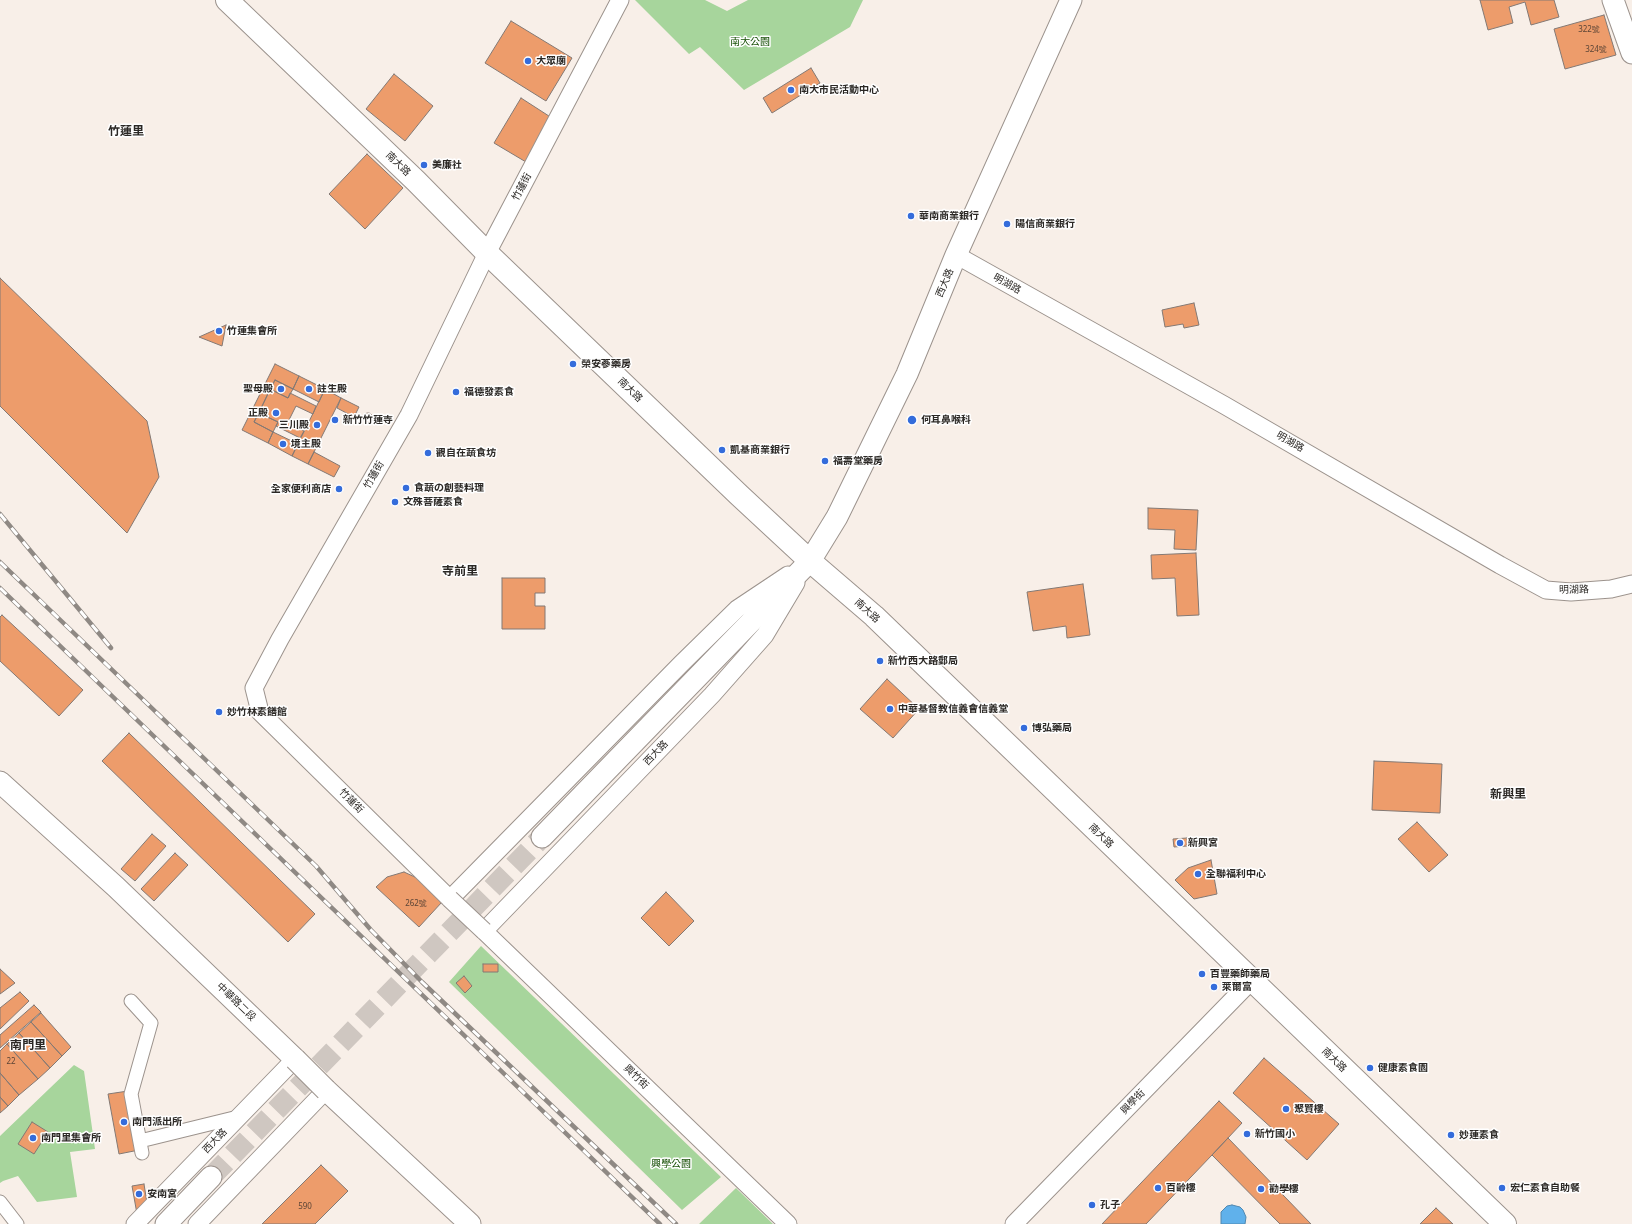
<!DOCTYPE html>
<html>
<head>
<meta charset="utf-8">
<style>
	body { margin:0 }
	canvas { display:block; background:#f8efe8 }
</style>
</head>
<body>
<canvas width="1632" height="1224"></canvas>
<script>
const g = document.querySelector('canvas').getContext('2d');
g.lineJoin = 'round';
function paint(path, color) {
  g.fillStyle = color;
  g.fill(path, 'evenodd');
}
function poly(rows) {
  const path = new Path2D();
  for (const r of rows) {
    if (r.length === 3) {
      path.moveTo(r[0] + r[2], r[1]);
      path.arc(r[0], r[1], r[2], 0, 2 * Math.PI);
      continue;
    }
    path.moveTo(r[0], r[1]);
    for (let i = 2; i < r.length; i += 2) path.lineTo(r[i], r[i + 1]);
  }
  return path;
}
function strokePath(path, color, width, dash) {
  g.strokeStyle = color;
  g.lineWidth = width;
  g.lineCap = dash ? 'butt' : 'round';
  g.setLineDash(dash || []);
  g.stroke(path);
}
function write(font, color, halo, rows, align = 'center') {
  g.font = font + ' "Noto Sans","Noto Sans TC","Noto Sans JP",sans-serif';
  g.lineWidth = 3;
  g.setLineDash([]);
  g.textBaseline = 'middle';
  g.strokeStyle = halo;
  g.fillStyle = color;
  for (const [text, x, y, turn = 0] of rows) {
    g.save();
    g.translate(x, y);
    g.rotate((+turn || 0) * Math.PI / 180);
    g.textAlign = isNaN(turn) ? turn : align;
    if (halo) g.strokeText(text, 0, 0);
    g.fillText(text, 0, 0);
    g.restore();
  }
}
paint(poly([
	[635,0,705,0,727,11,748,0,863,0,850,27,744,90,700,47,689,54],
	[481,946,721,1177,682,1210,449,982],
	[74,1065,84,1071,95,1149,70,1152,77,1197,37,1202,18,1176,3,1181,0,1183,0,1136],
	[736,1188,773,1224,699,1224]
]), '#a7d59c');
const water = poly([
	[1232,1205,1240,1207,1243,1210,1246,1217,1245,1224,1221,1224,1221,1212,1227,1206,1232,1205]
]);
paint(water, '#60b1eb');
strokePath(water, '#5088b0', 1);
const building = poly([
	[1480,0,1554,0,1559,17,1531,25,1525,2,1509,7,1513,23,1488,30,1480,0],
	[1604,15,1616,55,1565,69,1554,29,1604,15],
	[511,21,572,58,546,101,485,63,511,21],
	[811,68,820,83,772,113,763,98,811,68],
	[394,74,433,106,405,141,366,109,394,74],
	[521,98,552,118,526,162,494,143,521,98],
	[367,154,403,188,365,229,329,194,367,154],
	[0,278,147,421,159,477,127,533,0,406,0,278],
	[1194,303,1199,325,1184,328,1183,324,1165,327,1162,310,1194,303],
	[226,325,222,346,199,337,226,325],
	[275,364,299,376,293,389,275,380,254,422,273,432,268,443,242,430,275,364],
	[299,376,325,389,319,402,293,389,299,376],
	[275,380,293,389,288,398,270,389,275,380],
	[270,389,288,398,290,393,316,406,313,414,296,406,288,422,304,431,300,438,276,426,278,422,259,413,270,389],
	[325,389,341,398,308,464,292,456,325,389],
	[341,398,359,407,354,417,337,408,341,398],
	[368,418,5],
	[259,413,278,422,273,432,254,422,259,413],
	[273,432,298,444,292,456,268,443,273,432],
	[314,452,340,466,334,477,308,464,314,452],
	[1148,508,1198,510,1196,550,1174,549,1175,530,1148,529,1148,508],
	[1196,553,1199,615,1177,616,1175,578,1152,579,1151,555,1196,553],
	[502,578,545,578,545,593,535,593,535,606,545,606,545,629,502,629,502,578],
	[1083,584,1090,635,1067,638,1066,626,1033,631,1027,592,1083,584],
	[2,615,83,690,59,716,0,661,0,617,2,615],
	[887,679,919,709,893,738,860,709,887,679],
	[129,733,315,914,288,942,102,761,129,733],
	[1374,761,1442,764,1440,813,1372,810,1374,761],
	[1417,822,1448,855,1429,872,1398,839,1417,822],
	[152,834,166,846,135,881,121,869,152,834],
	[1187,838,1187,846,1174,847,1173,839,1187,838],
	[175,853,188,865,154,901,141,889,175,853],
	[1211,860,1217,894,1194,899,1175,880,1188,868,1211,860],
	[404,872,417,878,442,902,419,927,376,887,387,877,404,872],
	[666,892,694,921,669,946,641,918,666,892],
	[483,964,498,964,498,972,483,972,483,964],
	[0,969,15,983,0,994,0,969],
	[464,976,472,986,465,993,456,983,464,976],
	[20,992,29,1001,0,1029,0,1008,20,992],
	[34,1005,41,1012,0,1048,0,1035,34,1005],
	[41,1013,71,1047,62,1056,31,1022,41,1013],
	[31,1022,62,1056,50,1068,19,1033,31,1022],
	[19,1033,50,1068,38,1079,7,1044,19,1033],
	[7,1044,38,1079,19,1095,0,1073,0,1051,7,1044],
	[1264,1058,1339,1124,1307,1160,1233,1093,1264,1058],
	[0,1073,19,1095,8,1106,0,1097,0,1073],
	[128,1091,139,1150,119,1154,108,1094,128,1091],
	[0,1097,8,1106,0,1113,0,1097],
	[1219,1101,1242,1123,1212,1155,1146,1224,1102,1224,1219,1101],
	[32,1122,48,1132,34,1154,18,1144,32,1122],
	[1228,1138,1311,1224,1280,1224,1212,1155,1228,1138],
	[321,1165,348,1191,315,1224,262,1224,321,1165],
	[144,1184,147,1203,137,1214,132,1186,144,1184],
	[1436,1208,1453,1224,1420,1224,1436,1208]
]);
paint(building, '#ed9c6b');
strokePath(building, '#837974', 1);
strokePath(poly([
	[211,1177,542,837]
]), '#cfc7c1', 21, [21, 10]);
const pedestrian = poly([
	[131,1001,151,1023,131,1094,142,1153],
	[140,1141,238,1117],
	[0,1202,17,1224]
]);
const minor = poly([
	[620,0,487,253,409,415,280,639,254,688,260,712,450,899,681,664,737,609,788,575],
	[956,255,1224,405,1500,565,1546,590,1571,592,1611,589,1632,584],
	[135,1224,295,1059],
	[197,1224,326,1090],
	[788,1224,484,931,712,695,765,635,796,583],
	[1014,1224,1251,981]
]);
const tertiary = poly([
	[1613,0,1632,53],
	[0,782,116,887,295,1059],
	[542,837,810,561,837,517,907,374,956,255,1071,0],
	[326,1090,470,1224],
	[166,1224,211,1177]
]);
const secondary = poly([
	[227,0,416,181,487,253,739,495,810,561,874,616,1505,1224]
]);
strokePath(pedestrian, '#9c938d', 15);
strokePath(minor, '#9c938d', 19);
strokePath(tertiary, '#9c938d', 23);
strokePath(secondary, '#9c938d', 24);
strokePath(pedestrian, '#fff', 13);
strokePath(minor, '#fff', 17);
strokePath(tertiary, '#fff', 21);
strokePath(secondary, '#fff', 22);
const rail = poly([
	[0,514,111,648],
	[0,562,316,866,371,930,422,982,676,1224],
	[0,588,660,1224]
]);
strokePath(rail, '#8f8984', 4.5);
strokePath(rail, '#fff', 3, [9]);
const minorBridge = poly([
	[450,899,484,931]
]);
const tertiaryBridge = poly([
	[295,1059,326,1090]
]);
strokePath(minorBridge, '#9c938d', 19, []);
strokePath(tertiaryBridge, '#9c938d', 23, []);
strokePath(minorBridge, '#fff', 17);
strokePath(tertiaryBridge, '#fff', 21);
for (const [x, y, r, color] of [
	[528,61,4,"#346cdb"],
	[791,90,4,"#346cdb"],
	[424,165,4,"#346cdb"],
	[911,216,4,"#346cdb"],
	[1007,224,4,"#346cdb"],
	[219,331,4,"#346cdb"],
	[573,364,4,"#346cdb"],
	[281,389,4,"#346cdb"],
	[309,389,4,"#346cdb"],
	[456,392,4,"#346cdb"],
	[276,413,4,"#346cdb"],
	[335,420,4,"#346cdb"],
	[912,420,5,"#346cdb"],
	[317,425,4,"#346cdb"],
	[283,444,4,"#346cdb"],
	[722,450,4,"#346cdb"],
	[428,453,4,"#346cdb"],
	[825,461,4,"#346cdb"],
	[406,488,4,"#346cdb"],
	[339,489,4,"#346cdb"],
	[395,502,4,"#346cdb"],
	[880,661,4,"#346cdb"],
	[890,709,4,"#346cdb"],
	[219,712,4,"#346cdb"],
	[1024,728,4,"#346cdb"],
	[1180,843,4,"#346cdb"],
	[1198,874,4,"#346cdb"],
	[1202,974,4,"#346cdb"],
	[1214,987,4,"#346cdb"],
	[1370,1068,4,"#346cdb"],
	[1286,1109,4,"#346cdb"],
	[124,1122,4,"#346cdb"],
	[1247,1134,4,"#346cdb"],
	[1451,1135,4,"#346cdb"],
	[33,1138,4,"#346cdb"],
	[1158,1188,4,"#346cdb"],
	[1502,1188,4,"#346cdb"],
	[1261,1189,4,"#346cdb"],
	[139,1194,4,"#346cdb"],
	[1092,1205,4,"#346cdb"]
]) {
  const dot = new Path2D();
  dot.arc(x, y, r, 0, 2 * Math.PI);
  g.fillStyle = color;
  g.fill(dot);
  strokePath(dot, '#fff', 1.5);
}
write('8px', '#5c4536', null, [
	["322號",1589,30],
	["324號",1596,50],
	["262號",416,904],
	["22",11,1062],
	["590",305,1207]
]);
write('10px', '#144d02', '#fff', [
	["南大公園",750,42],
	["興學公園",671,1164]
]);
write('bold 10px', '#2b2825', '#fff', [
	["大眾廟",536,61],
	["南大市民活動中心",799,90],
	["美廉社",432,165],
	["華南商業銀行",919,216],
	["陽信商業銀行",1015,224],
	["竹蓮集會所",227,331],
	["榮安蔘藥房",581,364],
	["聖母殿",273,389,"right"],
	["註生殿",317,389],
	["福德發素食",464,392],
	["正殿",268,413,"right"],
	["新竹竹蓮寺",343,420],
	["何耳鼻喉科",921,420],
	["三川殿",309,425,"right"],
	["境主殿",291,444],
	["凱基商業銀行",730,450],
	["觀自在蔬食坊",436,453],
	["福壽堂藥房",833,461],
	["食蔬の創藝料理",414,488],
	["全家便利商店",331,489,"right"],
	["文殊菩薩素食",403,502],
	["新竹西大路郵局",888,661],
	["中華基督教信義會信義堂",898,709],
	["妙竹林素饍館",227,712],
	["博弘藥局",1032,728],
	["新興宮",1188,843],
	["全聯福利中心",1206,874],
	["百豐藥師藥局",1210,974],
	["萊爾富",1222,987],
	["健康素食園",1378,1068],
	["聚賢樓",1294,1109],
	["南門派出所",132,1122],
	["新竹國小",1255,1134],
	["妙蓮素食",1459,1135],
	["南門里集會所",41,1138],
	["百齡樓",1166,1188],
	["宏仁素食自助餐",1510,1188],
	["勸學樓",1269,1189],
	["安南宮",147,1194],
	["孔子",1100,1205]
], 'left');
write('10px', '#2b2825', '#fff', [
	["南大路",398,164,44],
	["竹蓮街",522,187,-62],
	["西大路",945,283,-67],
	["明湖路",1007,284,29],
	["南大路",630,390,44],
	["明湖路",1290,442,30],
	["竹蓮街",374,475,-60],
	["明湖路",1574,590,-1],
	["南大路",867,611,42],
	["西大路",656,753,-46],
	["竹蓮街",351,801,45],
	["南大路",1101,836,44],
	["中華路二段",236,1002,44],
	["南大路",1334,1060,44],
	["興竹街",636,1077,44],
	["興學街",1133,1102,-46],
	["西大路",215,1141,-46]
]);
write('bold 12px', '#2b2825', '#fff', [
	["竹蓮里",126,132],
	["寺前里",460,572],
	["新興里",1508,795],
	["南門里",28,1046]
]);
</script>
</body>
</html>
